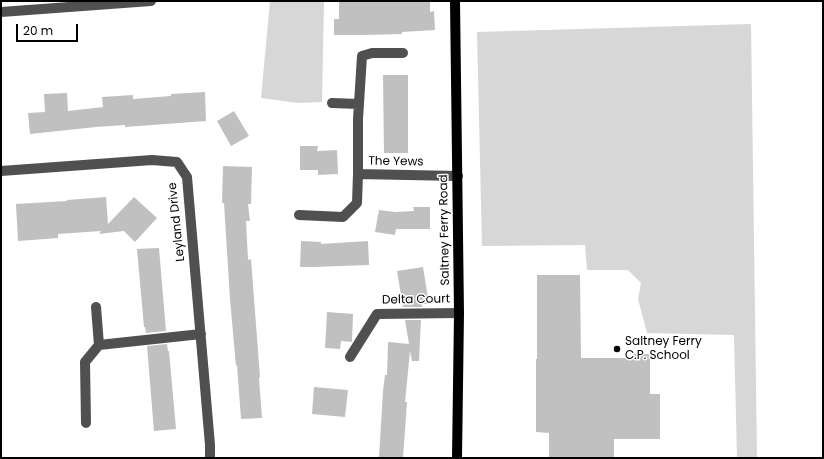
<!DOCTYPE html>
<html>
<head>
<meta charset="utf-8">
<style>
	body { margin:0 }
	#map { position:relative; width:824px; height:459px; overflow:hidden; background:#fff; font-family:Poppins,sans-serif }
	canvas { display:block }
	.frame { position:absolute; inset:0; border:2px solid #000; pointer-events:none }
	.scale { position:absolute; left:16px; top:24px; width:62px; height:18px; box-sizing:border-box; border:2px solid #000; border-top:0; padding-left:5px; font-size:12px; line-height:14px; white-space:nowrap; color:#000; -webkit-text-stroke:3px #fff; paint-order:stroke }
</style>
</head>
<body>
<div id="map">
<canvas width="824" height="459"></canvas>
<div class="frame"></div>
<div class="scale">20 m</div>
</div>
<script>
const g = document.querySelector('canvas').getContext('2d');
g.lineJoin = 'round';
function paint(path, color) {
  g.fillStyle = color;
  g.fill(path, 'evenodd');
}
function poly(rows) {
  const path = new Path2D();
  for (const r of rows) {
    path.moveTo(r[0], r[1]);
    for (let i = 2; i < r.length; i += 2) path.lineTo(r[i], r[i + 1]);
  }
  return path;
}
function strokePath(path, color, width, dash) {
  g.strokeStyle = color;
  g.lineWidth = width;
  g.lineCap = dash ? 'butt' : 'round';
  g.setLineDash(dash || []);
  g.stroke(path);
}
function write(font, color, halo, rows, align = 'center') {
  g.font = font + ' Poppins,sans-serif';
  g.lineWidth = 3;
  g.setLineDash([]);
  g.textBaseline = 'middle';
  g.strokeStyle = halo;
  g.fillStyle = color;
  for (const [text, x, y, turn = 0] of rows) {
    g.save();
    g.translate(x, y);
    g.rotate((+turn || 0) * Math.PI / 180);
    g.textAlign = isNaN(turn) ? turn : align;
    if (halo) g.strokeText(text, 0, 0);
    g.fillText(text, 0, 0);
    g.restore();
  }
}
paint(poly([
	[270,1,324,1,322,102,298,103,261,98],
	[751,24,757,458,737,458,734,335,647,333,638,299,641,283,628,270,587,270,585,245,482,246,477,32]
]), '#d7d7d7');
paint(poly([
	[339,1,430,1,430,12,434,11,435,30,402,32,402,34,365,35,334,35,334,19,339,19],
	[383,75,408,75,408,153,384,153],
	[205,92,206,121,125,127,125,125,96,127,30,134,28,113,45,112,44,94,67,93,68,111,103,107,102,97,133,95,133,99,171,96,171,94],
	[234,111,249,136,231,146,217,121],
	[300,146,318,146,317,151,337,150,338,174,318,175,318,170,300,170],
	[223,166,252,167,251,204,248,204,250,221,246,221,248,260,251,259,260,377,259,378,262,418,241,419,237,365,236,366,230,299,224,203,222,203],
	[106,197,108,224,134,197,157,218,135,242,124,231,99,234,101,231,58,234,58,238,18,241,16,204,67,201,67,200],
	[413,207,430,207,430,229,396,229,395,235,375,232,379,210,395,212,414,211],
	[301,241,321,242,321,244,368,241,369,265,313,267,300,267],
	[159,248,166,331,146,333,145,327,144,327,137,249],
	[423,267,429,304,422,304,422,307,403,307,397,271],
	[537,275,580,275,581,358,633,358,633,354,650,354,650,394,660,394,660,439,614,439,614,458,549,458,549,433,536,432,536,359,537,359],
	[327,312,353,314,352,342,341,341,340,349,325,348],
	[405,320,421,320,419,361,412,361,410,351,405,402,407,402,403,458,388,458,379,457,383,391,385,375,387,375,388,342,409,344],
	[167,344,168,351,169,351,176,429,154,431,147,346],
	[314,387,348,390,345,417,312,414]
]), '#c0c0c0');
strokePath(poly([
	[1,12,151,1],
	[403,53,372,53,362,56,358,119,358,174,458,176],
	[332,103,359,104],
	[1,171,152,160,177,162,187,177,210,445,210,458],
	[299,215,343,217,357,203,358,174],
	[96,307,99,345],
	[350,357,377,314,459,313],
	[86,423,85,362,99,345,201,334]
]), '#505050', 10);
strokePath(poly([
	[455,1,459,313,457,458]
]), '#000', 10);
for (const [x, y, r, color] of [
	[617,349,4,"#000"]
]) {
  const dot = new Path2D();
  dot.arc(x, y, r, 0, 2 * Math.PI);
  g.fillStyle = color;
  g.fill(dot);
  strokePath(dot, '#fff', 1.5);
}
write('12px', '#000', '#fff', [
	["The Yews",396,162,1],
	["Leyland Drive",177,222,-96],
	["Saltney Ferry Road",445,230,-91],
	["Delta Court",416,300,-1]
]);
write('12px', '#000', '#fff', [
	["Saltney Ferry",625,342],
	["C.P. School",625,356]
], 'left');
</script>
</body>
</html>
